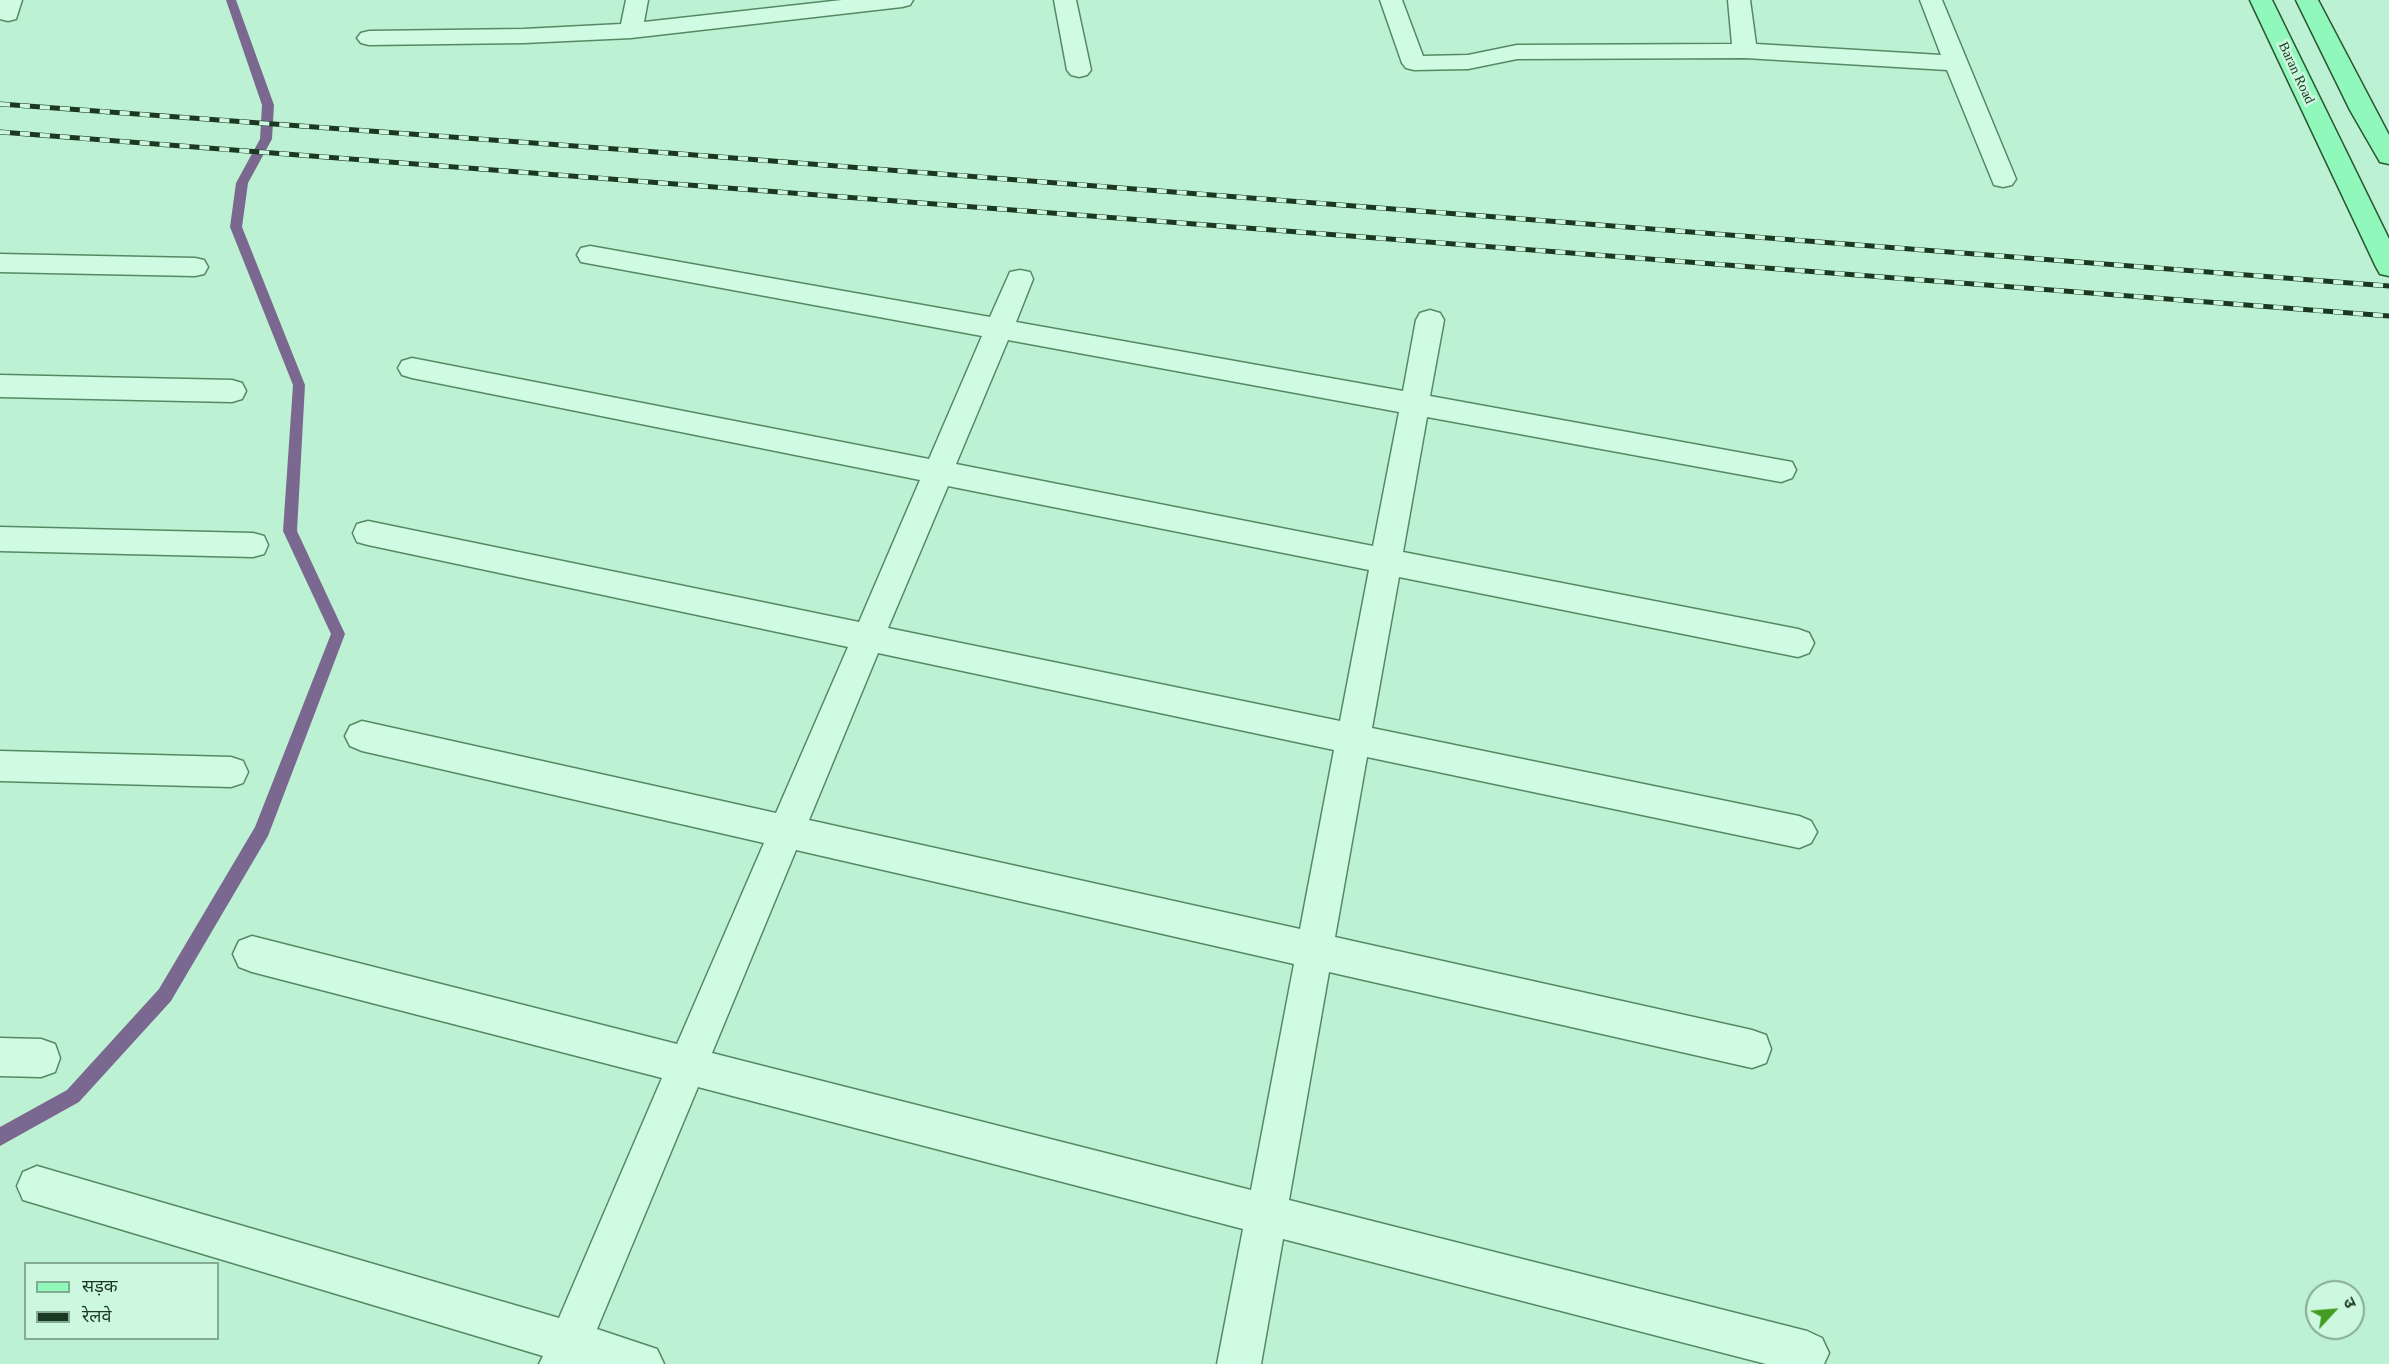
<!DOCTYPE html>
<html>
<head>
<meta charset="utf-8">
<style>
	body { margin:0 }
	#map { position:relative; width:2389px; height:1364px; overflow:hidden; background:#bdf1d3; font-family:"Times New Roman","Noto Sans Devanagari",serif }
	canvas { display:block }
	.legend { position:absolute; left:24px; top:1262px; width:195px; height:78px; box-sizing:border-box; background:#cdf8e0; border:2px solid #86ab94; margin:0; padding:8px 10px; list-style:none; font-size:18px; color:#1b3821 }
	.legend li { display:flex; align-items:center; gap:12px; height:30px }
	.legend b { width:30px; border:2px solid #86ab94 }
	.north { position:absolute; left:2305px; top:1280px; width:60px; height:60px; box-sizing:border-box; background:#cdf8e0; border:2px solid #86ab94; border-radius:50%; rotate:64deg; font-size:16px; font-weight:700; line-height:24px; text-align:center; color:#1b3821 }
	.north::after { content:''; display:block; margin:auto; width:21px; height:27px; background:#439c21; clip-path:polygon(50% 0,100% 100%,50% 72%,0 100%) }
</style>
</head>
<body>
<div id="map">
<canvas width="2389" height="1364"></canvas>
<ul class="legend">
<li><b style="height:8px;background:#91f8bc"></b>सड़क</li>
<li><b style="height:8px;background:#1b3821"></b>रेलवे</li>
</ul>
<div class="north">उ</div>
</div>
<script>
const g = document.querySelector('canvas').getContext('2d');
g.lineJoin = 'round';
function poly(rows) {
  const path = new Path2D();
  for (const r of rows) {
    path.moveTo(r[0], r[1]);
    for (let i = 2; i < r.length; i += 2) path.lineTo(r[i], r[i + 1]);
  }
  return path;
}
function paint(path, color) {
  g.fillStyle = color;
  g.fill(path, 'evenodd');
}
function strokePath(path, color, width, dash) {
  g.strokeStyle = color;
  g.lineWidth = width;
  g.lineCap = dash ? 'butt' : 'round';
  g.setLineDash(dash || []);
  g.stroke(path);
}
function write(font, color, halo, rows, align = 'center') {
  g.font = font + ' "Times New Roman",serif';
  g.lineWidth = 5;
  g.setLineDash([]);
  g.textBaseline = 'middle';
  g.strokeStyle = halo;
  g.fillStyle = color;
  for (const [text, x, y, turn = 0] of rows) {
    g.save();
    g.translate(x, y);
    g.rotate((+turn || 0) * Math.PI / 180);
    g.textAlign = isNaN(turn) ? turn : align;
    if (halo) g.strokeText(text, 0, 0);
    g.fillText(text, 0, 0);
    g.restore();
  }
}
paint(poly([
	[226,0,236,0,274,105,272,139,248,183,242,227,305,385,297,531,345,634,268,836,171,1001,79,1102,0,1146,0,1127,67,1090,159,989,255,827,331,634,283,531,293,385,230,227,236,183,260,139,262,105,226,0]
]), '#7b6890');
const minor = poly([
	[0,0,22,0,16,19,8,21,0,19,0,0],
	[626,0,648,0,644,22,842,0,913,0,910,5,902,7,631,38,524,43,369,45,361,43,357,38,361,33,369,31,524,29,621,24,626,0],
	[1054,0,1076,0,1091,70,1087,75,1079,77,1071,75,1067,70,1054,0],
	[1380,0,1402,0,1423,56,1468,55,1517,45,1732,44,1728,0,1750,0,1756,44,1941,55,1920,0,1942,0,2016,179,2012,185,2003,187,1994,185,1947,70,1745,58,1517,59,1468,69,1414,70,1406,68,1402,63,1380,0],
	[590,246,990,317,1010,272,1020,270,1030,272,1033,279,1016,322,1403,391,1416,320,1420,313,1430,310,1440,313,1444,320,1430,396,1792,462,1796,470,1792,478,1781,482,1427,417,1403,552,1798,629,1809,633,1814,643,1809,653,1798,657,1399,577,1372,728,1799,816,1811,821,1817,832,1811,843,1799,848,1367,757,1335,937,1752,1030,1766,1035,1771,1049,1766,1063,1752,1068,1329,972,1289,1200,1807,1331,1822,1338,1829,1353,1824,1364,1766,1364,1283,1239,1261,1364,1217,1364,1243,1229,698,1087,597,1329,657,1349,664,1364,539,1364,543,1356,23,1200,17,1186,23,1172,37,1166,559,1318,662,1078,252,972,239,967,233,954,239,941,252,936,677,1044,764,843,362,751,350,746,345,736,350,726,362,721,776,813,848,647,368,545,357,542,353,533,357,524,368,521,859,622,920,480,412,378,402,375,398,368,402,361,412,358,929,459,982,336,581,262,577,255,581,248,590,246],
	[1008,340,1399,412,1373,546,956,464,1008,340],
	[948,486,1369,570,1340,721,888,628,948,486],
	[878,653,1334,750,1300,929,809,820,878,653],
	[796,850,1294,964,1251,1190,712,1053,796,850],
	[0,254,195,258,204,260,208,267,204,274,195,276,0,272,0,254],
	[0,375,232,380,242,383,246,391,242,399,232,402,0,397,0,375],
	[0,527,253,533,264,536,268,545,264,554,253,557,0,551,0,527],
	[0,751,231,757,243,761,248,772,243,783,231,787,0,781,0,751],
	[0,1038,41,1039,55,1044,60,1058,55,1072,41,1077,0,1076,0,1038]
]);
const major = poly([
	[2250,0,2272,0,2389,239,2389,276,2380,274,2376,267,2250,0],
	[2296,0,2318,0,2389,135,2389,164,2380,162,2350,110,2296,0]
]);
strokePath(minor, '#558963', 3);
strokePath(major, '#2a5632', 3);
paint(minor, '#d0fbe3');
paint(major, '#91f8bc');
const rail = poly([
	[0,104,643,151,2389,286],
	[0,132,2389,316]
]);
strokePath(rail, '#1b3821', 5);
strokePath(rail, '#cdf8e0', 4, [10]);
write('14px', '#1b3821', '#cdf8e0', [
	["Baran Road",2296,73,65]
]);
</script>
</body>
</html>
